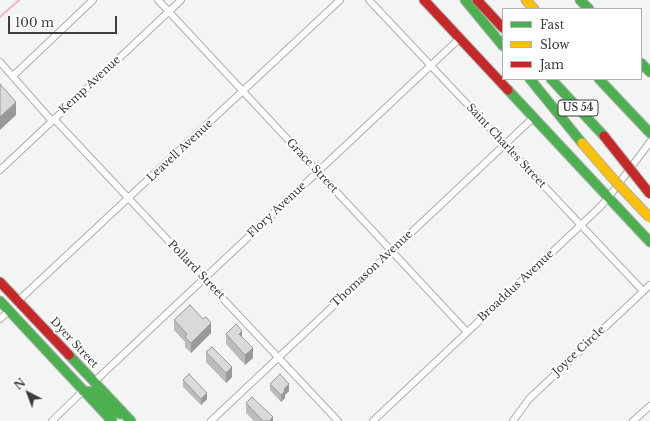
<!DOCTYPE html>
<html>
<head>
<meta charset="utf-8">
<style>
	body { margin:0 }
	#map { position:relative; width:650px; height:421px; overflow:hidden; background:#f2f5f4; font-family:"Libre Baskerville",serif }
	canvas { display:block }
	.legend { position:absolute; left:502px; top:8px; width:140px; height:72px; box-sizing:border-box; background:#fff; border:1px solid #b1b1b1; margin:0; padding:5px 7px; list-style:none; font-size:12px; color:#3b3d3d }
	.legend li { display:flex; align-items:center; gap:8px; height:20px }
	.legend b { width:20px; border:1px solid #b1b1b1 }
	.north { position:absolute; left:8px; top:373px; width:40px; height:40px; -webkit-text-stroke:3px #fff; paint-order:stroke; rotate:318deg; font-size:11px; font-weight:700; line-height:16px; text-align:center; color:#3b3d3d }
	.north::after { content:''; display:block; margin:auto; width:14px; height:18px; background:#3b3d3d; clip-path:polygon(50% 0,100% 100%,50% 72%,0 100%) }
	.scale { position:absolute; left:8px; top:16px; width:109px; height:18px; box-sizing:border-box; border:2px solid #3b3d3d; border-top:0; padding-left:5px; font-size:12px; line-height:14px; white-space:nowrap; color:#3b3d3d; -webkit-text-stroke:3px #fff; paint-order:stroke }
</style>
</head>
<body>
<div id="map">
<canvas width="650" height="421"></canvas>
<ul class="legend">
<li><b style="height:5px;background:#4caf50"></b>Fast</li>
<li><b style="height:5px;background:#ffc107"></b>Slow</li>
<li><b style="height:5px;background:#c62828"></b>Jam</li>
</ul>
<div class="north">N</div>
<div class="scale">100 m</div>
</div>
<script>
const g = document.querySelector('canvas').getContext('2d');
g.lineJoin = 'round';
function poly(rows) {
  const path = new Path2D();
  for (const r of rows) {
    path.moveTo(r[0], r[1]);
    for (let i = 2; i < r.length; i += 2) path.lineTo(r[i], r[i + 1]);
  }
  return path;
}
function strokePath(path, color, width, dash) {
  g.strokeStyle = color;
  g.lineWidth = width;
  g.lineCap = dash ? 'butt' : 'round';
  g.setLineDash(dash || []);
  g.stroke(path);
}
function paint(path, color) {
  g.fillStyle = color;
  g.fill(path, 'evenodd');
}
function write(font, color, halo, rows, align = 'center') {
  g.font = font + ' "Libre Baskerville",serif';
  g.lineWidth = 4;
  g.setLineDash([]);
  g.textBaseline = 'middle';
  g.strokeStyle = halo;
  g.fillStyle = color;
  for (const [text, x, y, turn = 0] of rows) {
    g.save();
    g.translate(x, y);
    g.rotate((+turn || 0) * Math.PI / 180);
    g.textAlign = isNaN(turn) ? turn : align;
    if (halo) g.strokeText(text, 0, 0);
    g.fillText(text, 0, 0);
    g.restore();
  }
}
strokePath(poly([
	[0,17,19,0]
]), '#f6b3cb', 2);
const street = poly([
	[158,0,467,332],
	[369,0,643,291],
	[0,62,52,121],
	[13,76,93,0],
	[54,119,338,421],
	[0,170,181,0],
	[18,301,340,0],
	[0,319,9,311],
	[94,382,460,38],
	[52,421,83,391],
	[211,421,534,117],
	[373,421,600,207,608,198,650,142],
	[513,421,529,399,650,285],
	[633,421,650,406]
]);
const fast = poly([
	[465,0,503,46],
	[580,0,589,9],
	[641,63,650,72],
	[530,79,582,143],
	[551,79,604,136],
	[599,79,650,133],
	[508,90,650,242],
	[0,301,112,421],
	[69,355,131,421],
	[83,391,94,392,116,413,121,414]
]);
const slow = poly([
	[526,0,534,9]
]);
const jam = poly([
	[424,0,508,90],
	[477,0,503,28],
	[0,282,69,355]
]);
strokePath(street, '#adafae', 8);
strokePath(fast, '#adafae', 11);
strokePath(slow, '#adafae', 11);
strokePath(jam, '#adafae', 11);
strokePath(street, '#fdfefd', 6);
strokePath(fast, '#4caf50', 9);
strokePath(slow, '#ffc107', 9);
strokePath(jam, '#c62828', 9);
const slowBridge = poly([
	[582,143,615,181,650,218]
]);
const jamBridge = poly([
	[604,136,650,194]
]);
strokePath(slowBridge, '#adafae', 11, []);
strokePath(jamBridge, '#adafae', 11, []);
strokePath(slowBridge, '#ffc107', 9);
strokePath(jamBridge, '#c62828', 9);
paint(poly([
	[174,320,211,333,191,353,185,347,185,342,174,330],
	[226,334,253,358,245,365,226,344],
	[206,352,232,377,226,383,206,362],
	[183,380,207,399,201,405,183,387],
	[270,384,289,391,285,395,285,398,281,402,270,390],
	[246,403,273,421,254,421,246,413]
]), '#bbbcbb');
paint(poly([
	[16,102,16,115,0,130,0,117],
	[211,323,211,333,191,353,191,343],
	[242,331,242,341,239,334],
	[253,348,253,358,245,365,245,355],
	[232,367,232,377,226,383,226,373],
	[289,384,289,391,285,395,285,398,281,402,281,395,284,389],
	[207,393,207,399,201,405,201,399],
	[273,417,273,421,269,421]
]), '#989999');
const building = poly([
	[0,84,16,102,0,117,0,84],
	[190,305,203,319,206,317,211,323,191,343,185,337,187,334,174,320,190,305],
	[236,324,242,331,239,334,253,348,245,355,226,334,236,324],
	[212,347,232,367,226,373,206,352,212,347],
	[189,374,207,393,201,399,183,380,189,374],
	[280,374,289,384,284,389,285,391,281,395,270,384,280,374],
	[252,397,273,417,269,421,263,421,246,403,252,397]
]);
paint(building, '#d9dbda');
strokePath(building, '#989999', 1);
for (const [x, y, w] of [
	[578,108,40]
]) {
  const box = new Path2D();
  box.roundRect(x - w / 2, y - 8, w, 16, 3);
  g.fillStyle = '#fff';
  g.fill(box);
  strokePath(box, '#3b3d3d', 1);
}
write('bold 10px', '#3b3d3d', null, [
	["US 54",578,108]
]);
write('11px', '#3b3d3d', '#fff', [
	["Kemp Avenue",90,85,-43],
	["Saint Charles Street",506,146,47],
	["Leavell Avenue",180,151,-43],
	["Grace Street",312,166,47],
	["Flory Avenue",277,210,-43],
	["Thomason Avenue",372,269,-43],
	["Pollard Street",196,270,46],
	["Broaddus Avenue",516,286,-43],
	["Dyer Street",74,343,47],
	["Joyce Circle",579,351,-43]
]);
</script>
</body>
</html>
